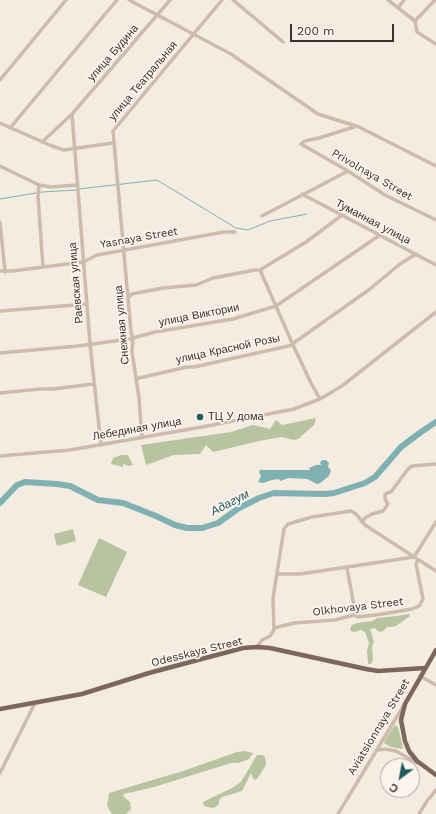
<!DOCTYPE html>
<html>
<head>
<meta charset="utf-8">
<style>
	body { margin:0 }
	#map { position:relative; width:436px; height:814px; overflow:hidden; background:#f4ebe1; font-family:"Work Sans",sans-serif }
	canvas { display:block }
	.north { position:absolute; left:380px; top:758px; width:40px; height:40px; box-sizing:border-box; background:#fbf5ee; border:1px solid #aea6a0; border-radius:50%; rotate:212deg; font-size:11px; font-weight:700; line-height:16px; text-align:center; color:#3b302b }
	.north::after { content:''; display:block; margin:auto; width:14px; height:18px; background:#1f5a5e; clip-path:polygon(50% 0,100% 100%,50% 72%,0 100%) }
	.scale { position:absolute; left:290px; top:24px; width:104px; height:18px; box-sizing:border-box; border:2px solid #3b302b; border-top:0; padding-left:5px; font-size:12px; line-height:14px; white-space:nowrap; color:#3b302b; -webkit-text-stroke:3px #fbf5ee; paint-order:stroke }
</style>
</head>
<body>
<div id="map">
<canvas width="436" height="814"></canvas>
<div class="north">С</div>
<div class="scale">200 m</div>
</div>
<script>
const g = document.querySelector('canvas').getContext('2d');
g.lineJoin = 'round';
function paint(path, color) {
  g.fillStyle = color;
  g.fill(path, 'evenodd');
}
function poly(rows) {
  const path = new Path2D();
  for (const r of rows) {
    path.moveTo(r[0], r[1]);
    for (let i = 2; i < r.length; i += 2) path.lineTo(r[i], r[i + 1]);
  }
  return path;
}
function strokePath(path, color, width, dash) {
  g.strokeStyle = color;
  g.lineWidth = width;
  g.lineCap = dash ? 'butt' : 'round';
  g.setLineDash(dash || []);
  g.stroke(path);
}
function write(font, color, halo, rows, align = 'center') {
  g.font = font + ' "Work Sans",sans-serif';
  g.lineWidth = 3.5;
  g.setLineDash([]);
  g.textBaseline = 'middle';
  g.strokeStyle = halo;
  g.fillStyle = color;
  for (const [text, x, y, turn = 0] of rows) {
    g.save();
    g.translate(x, y);
    g.rotate((+turn || 0) * Math.PI / 180);
    g.textAlign = isNaN(turn) ? turn : align;
    if (halo) g.strokeText(text, 0, 0);
    g.fillText(text, 0, 0);
    g.restore();
  }
}
paint(poly([
	[316,418,314,425,298,439,294,440,281,437,259,441,213,452,206,445,200,454,174,455,146,465,141,445,231,432,253,425,270,429,276,420,282,425],
	[121,455,128,455,133,465,129,466,123,464,123,467,111,464,113,458],
	[73,529,76,541,57,546,54,534],
	[99,538,127,552,106,597,78,585],
	[409,614,410,616,396,626,391,627,387,627,383,631,379,632,375,628,370,629,374,642,372,646,373,660,371,664,369,664,368,663,367,651,369,643,365,632,361,630,354,632,351,631,350,629,352,625,357,623,373,621,377,618,397,616],
	[395,725,398,727,403,747,402,749,391,747,384,743,385,740],
	[245,751,253,753,249,759,238,763,231,763,154,787,124,794,123,796,130,802,131,809,126,814,112,814,107,806,109,793,183,771,237,752],
	[257,755,262,755,265,757,266,765,257,779,254,780,251,773,242,791,222,797,219,800,219,804,214,808,207,807,203,805,203,803,205,801,232,788,241,782]
]), '#b8c4a0');
paint(poly([
	[323,460,326,460,329,463,328,467,331,470,329,476,320,483,317,484,307,479,289,478,280,481,279,479,272,480,263,483,258,482,261,476,259,472,260,470,310,470,309,468,316,465,321,465,320,462]
]), '#7fb0b2');
strokePath(poly([
	[79,189,157,180,236,228,248,230,270,221,307,214],
	[0,199,42,192,76,190]
]), '#7fb0b2', 1);
strokePath(poly([
	[0,503,17,485,25,482,57,484,70,486,98,500,123,503,156,516,175,525,187,528,202,528,218,523,239,508,259,498,274,493,325,494,334,493,365,483,375,477,401,447,421,432,436,422]
]), '#7fb0b2', 6);
strokePath(poly([
	[129,0,231,54,318,114,356,126],
	[233,0,283,42],
	[388,0,415,21,417,32,436,44],
	[398,8,404,0],
	[415,21,435,0],
	[0,80,66,0],
	[0,123,52,146,64,150,113,143],
	[10,128,117,0],
	[42,142,72,114],
	[0,166,39,185,51,187,76,185],
	[436,166,357,126,319,138,305,141,301,144,348,171,385,195,436,220],
	[39,185,38,196,43,267],
	[302,194,436,265],
	[262,216,348,171],
	[0,222,5,272],
	[260,270,293,345,311,383,320,399],
	[0,271,12,271,83,262,97,255,224,232,235,232],
	[128,297,132,294,163,288,196,285,213,278,255,270,260,270,306,242,341,216],
	[0,311,87,304],
	[0,353,78,346,129,339,155,332,233,319,276,306,380,235],
	[136,380,139,378,187,367,194,367,293,345,295,342,370,289,400,264,416,254],
	[0,393,40,389,53,389,93,384],
	[142,438,139,398,132,352,133,338,131,332,113,131,222,0],
	[101,445,90,344,72,114,170,0],
	[0,456,70,450,202,427,294,409,320,399,342,386,436,312],
	[362,522,365,518,372,514,383,511,388,504,385,499,385,495,387,493,391,492,408,469,412,466,436,464],
	[347,568,355,611,354,615],
	[277,574,300,574,414,557,436,522],
	[274,628,294,623,335,620,354,615,358,617,382,614,412,609,419,606,423,599,416,564,418,560],
	[257,647,262,640,270,636,274,630,273,598,284,529,288,524,312,517,351,511,356,514,365,525,436,571],
	[420,676,436,685],
	[377,750,385,749,396,751,417,763],
	[0,773,35,703],
	[338,814,404,705],
	[419,814,427,801,436,790]
]), '#cdbbac', 3.5);
strokePath(poly([
	[436,650,405,704,401,720,405,741,409,751,417,761,436,775],
	[0,709,82,694,149,673,243,648,257,647,270,648,366,669,378,671,425,668]
]), '#7d675c', 4.5);
for (const [x, y, r, color] of [
	[200,417,4,"#1f5a5e"]
]) {
  const dot = new Path2D();
  dot.arc(x, y, r, 0, 2 * Math.PI);
  g.fillStyle = color;
  g.fill(dot);
  strokePath(dot, '#fbf5ee', 1.5);
}
write('11px', '#3b302b', '#fbf5ee', [
	["улица Будина",113,53,-49],
	["улица Театральная",143,81,-50],
	["Privolnaya Street",372,175,30],
	["Туманная улица",373,222,28],
	["Yasnaya Street",139,238,-10],
	["Раевская улица",76,283,-95],
	["улица Виктории",199,315,-11],
	["Снежная улица",122,325,-95],
	["улица Красной Розы",228,349,-12],
	["Лебединая улица",137,429,-10],
	["Olkhovaya Street",358,607,-7],
	["Odesskaya Street",197,652,-14],
	["Aviatsionnaya Street",379,727,-59]
]);
write('11px', '#3b302b', '#fbf5ee', [
	["ТЦ У дома",208,417]
], 'left');
write('italic 12px', '#1f5a5e', '#fbf5ee', [
	["Адагум",230,503,-28]
]);
</script>
</body>
</html>
